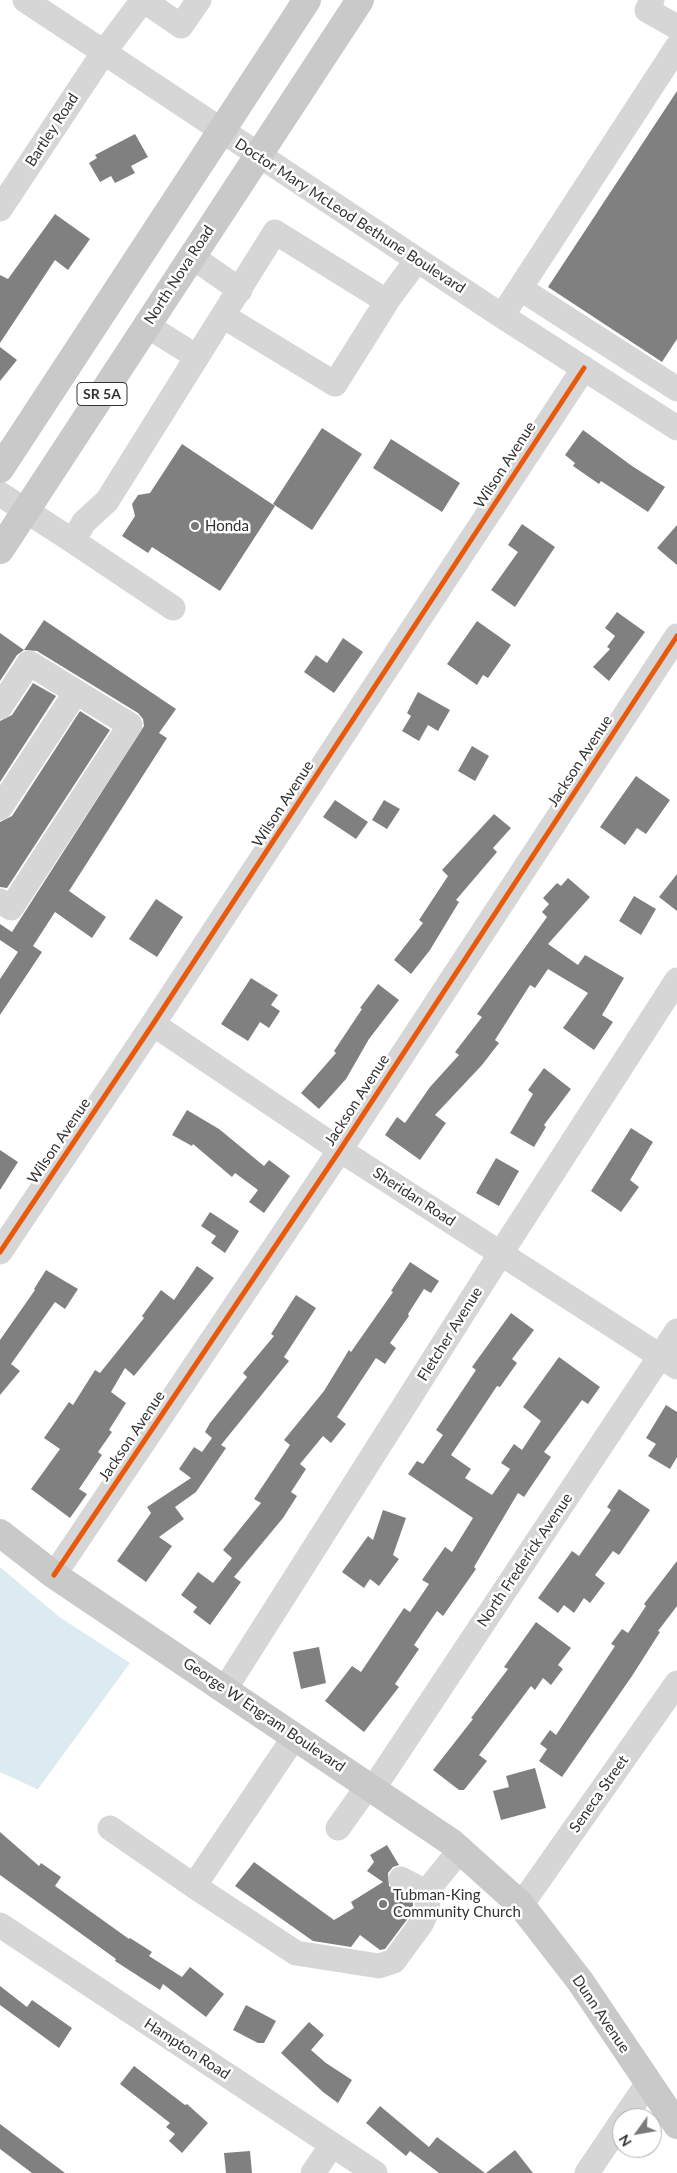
<!DOCTYPE html>
<html>
<head>
<meta charset="utf-8">
<style>
	body { margin:0 }
	#map { position:relative; width:677px; height:2173px; overflow:hidden; background:#fff; font-family:Lato,sans-serif }
	canvas { display:block }
	.north { position:absolute; left:612px; top:2108px; width:50px; height:50px; box-sizing:border-box; background:#fff; border:1px solid #adadad; border-radius:50%; rotate:238deg; font-size:14px; font-weight:700; line-height:20px; text-align:center; color:#323232 }
	.north::after { content:''; display:block; margin:auto; width:18px; height:22px; background:#7a7a7a; clip-path:polygon(50% 0,100% 100%,50% 72%,0 100%) }
</style>
</head>
<body>
<div id="map">
<canvas width="677" height="2173"></canvas>
<div class="north">N</div>
</div>
<script>
const g = document.querySelector('canvas').getContext('2d');
g.lineJoin = 'round';
function paint(path, color) {
  g.fillStyle = color;
  g.fill(path, 'evenodd');
}
function poly(rows) {
  const path = new Path2D();
  for (const r of rows) {
    path.moveTo(r[0], r[1]);
    for (let i = 2; i < r.length; i += 2) path.lineTo(r[i], r[i + 1]);
  }
  return path;
}
function strokePath(path, color, width, dash) {
  g.strokeStyle = color;
  g.lineWidth = width;
  g.lineCap = dash ? 'butt' : 'round';
  g.setLineDash(dash || []);
  g.stroke(path);
}
function write(font, color, halo, rows, align = 'center') {
  g.font = font + ' Lato,sans-serif';
  g.lineWidth = 5;
  g.setLineDash([]);
  g.textBaseline = 'middle';
  g.strokeStyle = halo;
  g.fillStyle = color;
  for (const [text, x, y, turn = 0] of rows) {
    g.save();
    g.translate(x, y);
    g.rotate((+turn || 0) * Math.PI / 180);
    g.textAlign = isNaN(turn) ? turn : align;
    if (halo) g.strokeText(text, 0, 0);
    g.fillText(text, 0, 0);
    g.restore();
  }
}
paint(poly([
	[0,1567,58,1616,130,1663,38,1789,39,1790,0,1772]
]), '#dbebf1');
paint(poly([
	[677,91,677,339,662,362,548,287],
	[135,134,148,157,131,166,135,173,115,183,111,176,100,182,89,163,97,158,95,155],
	[55,214,90,239,68,270,55,260,0,343,0,275,8,279],
	[0,347,17,360,0,381],
	[322,428,362,454,312,530,273,504],
	[583,430,632,466,665,487,648,512,601,481,599,484,573,466,575,463,565,455],
	[391,439,460,483,442,512,373,468],
	[182,444,275,506,220,591,152,547,148,553,122,536,135,516,132,504,138,495,150,493],
	[522,524,555,547,515,607,491,590,518,552,508,545],
	[677,525,677,565,657,548],
	[617,612,645,632,609,681,593,667,610,649,607,647,615,636,605,628],
	[44,620,176,709,159,733,167,738,69,891,106,917,92,938,55,912,33,946,42,952,0,1015,0,979,18,952,0,940,0,924,12,932,144,726,143,719,138,713,37,651,24,650],
	[477,621,511,645,488,678,483,675,477,685,447,664],
	[0,633,24,650,17,655,0,681],
	[343,638,363,652,334,693,304,672,316,655,327,663],
	[33,683,56,696,0,782,0,721,12,715],
	[418,692,450,710,438,731,428,725,419,741,402,731,411,716,407,713],
	[80,711,110,730,7,888,0,887,0,822,12,816],
	[472,746,489,756,475,781,458,771],
	[636,776,670,800,646,834,637,828,625,845,600,827],
	[335,800,368,822,356,839,323,817],
	[384,800,400,809,387,829,372,820],
	[494,814,511,828,493,848,497,852,456,900,459,902,430,950,411,974,394,960,423,923,419,920,448,876,442,870],
	[677,874,677,911,659,897],
	[568,878,590,897,548,944,578,965,585,955,624,978,602,1015,613,1022,594,1050,563,1028,588,993,548,969,535,988,530,985,495,1040,499,1043,482,1065,435,1115,446,1123,420,1160,385,1135,397,1117,405,1123,430,1087,459,1055,455,1052,482,1017,477,1014,547,917,542,912,549,904,543,898,557,883,561,886],
	[634,896,656,909,641,935,619,921],
	[156,899,183,917,157,957,129,939],
	[251,978,278,995,271,1005,280,1011,269,1028,260,1022,248,1041,221,1024],
	[378,984,399,1000,369,1039,346,1079,319,1109,301,1093,336,1053,334,1051,362,1009,360,1008],
	[544,1068,571,1089,544,1125,546,1127,534,1147,510,1133,533,1094,528,1090],
	[187,1110,219,1129,264,1166,269,1160,290,1176,264,1213,249,1202,258,1190,235,1173,232,1177,193,1144,192,1146,172,1135],
	[631,1128,653,1142,630,1180,639,1187,621,1212,591,1191],
	[0,1150,18,1162,0,1190],
	[496,1158,519,1171,499,1206,476,1193],
	[210,1212,239,1231,225,1253,211,1243,216,1236,201,1226],
	[410,1262,439,1281,431,1293,424,1289,408,1314,409,1316,390,1343,396,1348,385,1364,376,1358,337,1417,346,1424,331,1443,323,1436,300,1464,306,1469,291,1492,297,1496,283,1518,234,1577,241,1582,210,1625,193,1612,197,1607,181,1595,198,1572,213,1583,232,1558,223,1550,261,1503,254,1499,290,1445,284,1440,324,1391,349,1350,351,1352,393,1292,391,1291],
	[197,1266,214,1278,134,1376,125,1368,111,1392,126,1403,109,1430,112,1432,98,1452,102,1455,79,1489,87,1494,70,1518,31,1489,60,1449,44,1438,69,1402,73,1405,95,1370,100,1373,144,1318,142,1316,161,1290,174,1300],
	[46,1270,78,1289,65,1309,55,1302,11,1364,20,1371,0,1395,0,1340,35,1290,34,1289],
	[296,1295,316,1308,284,1357,289,1361,221,1445,226,1448,196,1492,175,1507,184,1519,159,1537,172,1546,146,1582,117,1561,151,1513,147,1507,191,1478,179,1469,194,1447,202,1452,212,1438,205,1432,210,1423,247,1377,243,1373,274,1336,271,1334],
	[511,1313,534,1330,512,1359,517,1363,500,1387,497,1386,451,1455,471,1469,465,1478,492,1495,510,1469,501,1463,514,1444,522,1450,541,1421,523,1407,559,1357,600,1387,588,1404,582,1400,544,1452,551,1457,524,1497,518,1493,474,1567,476,1569,443,1616,437,1611,414,1645,419,1649,395,1684,399,1687,364,1732,325,1701,352,1666,361,1672,404,1608,410,1612,429,1584,422,1580,445,1547,452,1552,473,1518,408,1474,417,1461,423,1464,443,1435,436,1430,476,1370,472,1367],
	[666,1405,677,1412,677,1457,670,1469,648,1456,656,1444,646,1438],
	[619,1489,650,1510,619,1555,613,1551,595,1575,605,1583,590,1603,584,1598,574,1613,564,1605,558,1613,538,1598,572,1551,579,1556,611,1510,607,1507],
	[383,1510,406,1518,393,1555,399,1559,379,1586,370,1579,364,1588,342,1572,368,1536,373,1540],
	[677,1561,677,1606,658,1631,660,1632,632,1676,562,1777,539,1761,547,1749,540,1744,550,1730,556,1735,615,1646,611,1644,622,1629,628,1633,646,1606,644,1604],
	[536,1622,571,1648,558,1665,563,1669,551,1685,543,1678,535,1690,531,1686,479,1755,487,1761,464,1790,459,1790,433,1770,473,1719,471,1718,508,1669,504,1667],
	[319,1647,326,1683,301,1689,293,1652],
	[535,1768,546,1808,501,1820,493,1791,509,1787,506,1776],
	[0,1832,39,1866,41,1863,61,1877,55,1886,129,1939,130,1938,152,1952,149,1956,182,1977,190,1967,224,1994,206,2017,163,1984,160,1990,115,1961,116,1959,0,1875],
	[387,1845,399,1865,393,1867,388,1873,389,1886,413,1901,413,1906,409,1912,409,1917,385,1949,380,1950,360,1935,351,1947,313,1941,235,1886,254,1862,334,1920,354,1908,351,1902,383,1882,367,1871,374,1862,370,1855],
	[0,1986,27,2007,32,2000,72,2028,59,2048,0,2005],
	[246,2005,276,2021,264,2043,258,2043,233,2030],
	[309,2022,324,2035,311,2050,326,2063,352,2080,338,2103,323,2092,281,2053],
	[134,2066,185,2105,187,2104,208,2123,182,2153,169,2141,175,2134,166,2127,170,2123,120,2084],
	[380,2106,429,2147,437,2137,485,2173,439,2173,410,2151,406,2156,366,2123],
	[0,2124,65,2173,32,2173,0,2149],
	[515,2150,533,2173,486,2173],
	[250,2151,252,2173,226,2173,224,2153]
]), '#808080');
strokePath(poly([
	[25,0,502,316,677,428],
	[143,0,181,26,199,0],
	[652,0,647,10,677,27],
	[0,209,104,52,143,0],
	[191,256,240,290],
	[521,289,677,389],
	[223,316,335,384,389,298],
	[502,316,677,47],
	[146,325,197,357],
	[0,494,73,541,84,522,107,501,275,232,383,299,389,298,417,260],
	[73,541,173,608],
	[0,707,29,663,130,725,11,908,0,901],
	[0,808,76,692],
	[153,1024,340,1150,677,1367],
	[0,1252,153,1024,584,368],
	[54,1575,340,1150,677,636],
	[225,1689,501,1253,677,980],
	[373,1789,677,1331],
	[110,1828,194,1886,295,1736],
	[338,1828,368,1786],
	[401,1879,426,1892],
	[194,1886,296,1953,379,1966,394,1961,421,1924,428,1909,426,1892,460,1850],
	[521,1905,677,1683],
	[0,1925,375,2173],
	[624,2118,648,2083],
	[313,2173,332,2145],
	[587,2173,622,2121]
]), '#d6d6d6', 25);
strokePath(poly([
	[0,469,307,0],
	[0,550,360,0],
	[0,1533,54,1575,451,1842,521,1905,580,1981,677,2125]
]), '#c9c9c9', 28);
strokePath(poly([
	[0,1252,153,1024,584,368],
	[54,1575,340,1150,677,636]
]), '#e8590c', 5);
for (const [x, y, r, color] of [
	[195,526,5,"#7a7a7a"],
	[383,1904,5,"#7a7a7a"]
]) {
  const dot = new Path2D();
  dot.arc(x, y, r, 0, 2 * Math.PI);
  g.fillStyle = color;
  g.fill(dot);
  strokePath(dot, '#fff', 2);
}
for (const [x, y, w] of [
	[102,394,50]
]) {
  const box = new Path2D();
  box.roundRect(x - w / 2, y - 11.5, w, 23, 4);
  g.fillStyle = '#fff';
  g.fill(box);
  strokePath(box, '#323232', 1);
}
write('bold 14px', '#323232', null, [
	["SR 5A",102,394]
]);
write('15px', '#323232', '#fff', [
	["Bartley Road",52,130,-57],
	["Doctor Mary McLeod Bethune Boulevard",350,216,33],
	["North Nova Road",179,275,-57],
	["Wilson Avenue",505,465,-57],
	["Jackson Avenue",580,761,-57],
	["Wilson Avenue",283,804,-57],
	["Jackson Avenue",357,1100,-57],
	["Wilson Avenue",59,1141,-56],
	["Sheridan Road",414,1197,33],
	["Fletcher Avenue",450,1334,-58],
	["Jackson Avenue",132,1436,-56],
	["North Frederick Avenue",525,1560,-56],
	["George W Engram Boulevard",264,1715,34],
	["Seneca Street",599,1794,-55],
	["Dunn Avenue",601,2014,56],
	["Hampton Road",187,2049,33]
]);
write('15px', '#323232', '#fff', [
	["Honda",205,526],
	["Tubman-King",393,1895],
	["Community Church",393,1912]
], 'left');
</script>
</body>
</html>
